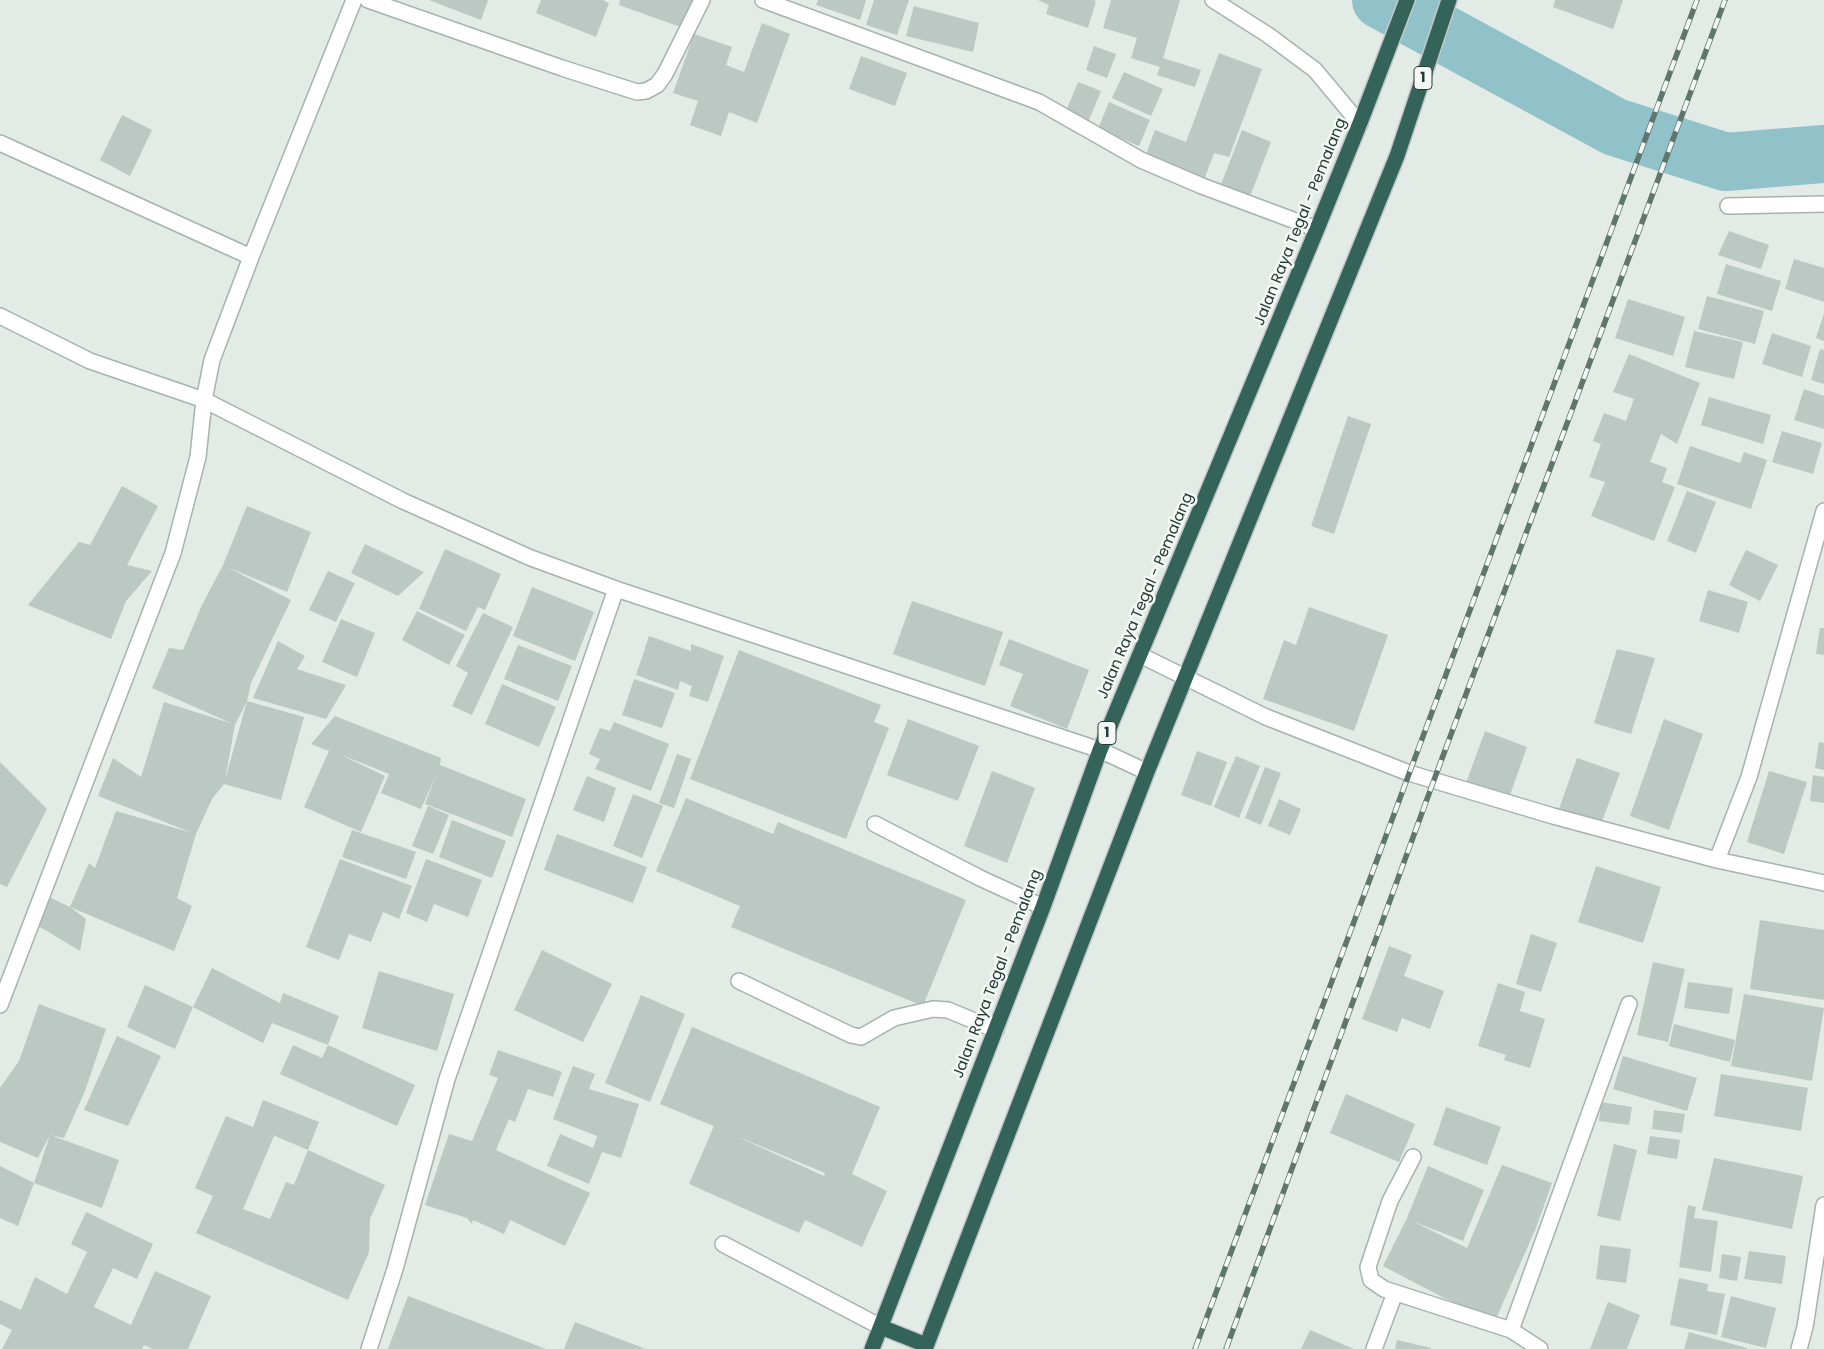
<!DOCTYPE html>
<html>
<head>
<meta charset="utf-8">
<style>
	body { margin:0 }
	canvas { display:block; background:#e3ebe7 }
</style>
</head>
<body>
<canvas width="1824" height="1349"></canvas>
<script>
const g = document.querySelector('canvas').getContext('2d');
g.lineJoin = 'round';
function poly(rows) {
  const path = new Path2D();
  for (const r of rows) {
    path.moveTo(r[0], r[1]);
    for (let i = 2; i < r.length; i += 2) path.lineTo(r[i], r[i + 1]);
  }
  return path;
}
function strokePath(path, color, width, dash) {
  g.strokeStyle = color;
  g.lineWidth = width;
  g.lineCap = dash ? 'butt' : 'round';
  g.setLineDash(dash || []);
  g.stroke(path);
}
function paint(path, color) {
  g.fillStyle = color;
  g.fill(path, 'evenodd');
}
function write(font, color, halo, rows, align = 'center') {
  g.font = font + ' Poppins,sans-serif';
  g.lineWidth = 5;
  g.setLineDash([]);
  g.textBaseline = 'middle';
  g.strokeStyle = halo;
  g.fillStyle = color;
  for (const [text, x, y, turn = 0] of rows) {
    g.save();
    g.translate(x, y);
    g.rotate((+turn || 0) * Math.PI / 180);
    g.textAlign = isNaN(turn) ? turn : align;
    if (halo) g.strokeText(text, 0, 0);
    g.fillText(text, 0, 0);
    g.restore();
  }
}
strokePath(poly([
	[1381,0,1615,127,1726,162,1824,154]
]), '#91c2ca', 58);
paint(poly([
	[429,0,488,0,481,20],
	[541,0,603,0,609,3,596,37,536,13],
	[620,0,696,0,686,29,619,5],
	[818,0,866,0,860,20,816,5],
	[874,0,909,0,897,35,866,25],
	[1038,0,1093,0,1096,1,1088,28,1046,14,1049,5],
	[1111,0,1180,0,1163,58,1201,70,1195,87,1157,75,1160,67,1131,58,1137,38,1103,28],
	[1555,0,1623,0,1613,29,1553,7],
	[914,6,979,23,973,52,906,36],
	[762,23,790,34,757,123,729,112,721,136,690,125,698,101,673,93,694,34,732,47,726,65,744,72],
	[1094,46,1116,54,1107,78,1086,70],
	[1219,53,1262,69,1229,157,1214,153,1203,183,1144,160,1155,130,1186,142],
	[861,56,907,73,895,106,849,89],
	[1124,72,1163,89,1151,116,1112,98],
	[1078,82,1101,91,1089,120,1066,111],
	[1109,102,1150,120,1139,146,1098,129],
	[122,115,152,130,130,176,100,160],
	[1242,130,1271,142,1249,199,1220,187],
	[1729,231,1769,245,1761,269,1718,255],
	[1794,259,1824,268,1824,302,1785,289],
	[1726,264,1781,281,1772,311,1717,294],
	[1707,296,1764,311,1755,344,1698,329],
	[1628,299,1685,317,1673,356,1615,338],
	[1824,313,1824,341,1816,338],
	[1694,331,1743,342,1734,379,1685,367],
	[1772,333,1811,346,1802,377,1762,364],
	[1820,349,1824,350,1824,384,1811,380],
	[1629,354,1700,383,1677,444,1661,434,1650,462,1667,468,1662,482,1675,487,1654,541,1591,516,1605,482,1589,477,1601,444,1593,441,1604,413,1626,421,1634,399,1613,392],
	[1804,389,1824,396,1824,429,1794,420],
	[1709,397,1771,415,1763,444,1701,425],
	[1348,416,1371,424,1334,534,1311,526],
	[1782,431,1822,443,1813,474,1772,462],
	[1690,446,1740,463,1744,452,1767,460,1751,509,1677,484],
	[122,486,158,506,127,565,152,571,126,601,111,639,28,605,79,542,90,545],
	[1687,491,1716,502,1696,553,1667,541],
	[247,506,311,532,287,592,227,567,291,600,251,683,247,701,304,717,281,800,224,784,212,799,196,834,177,898,192,906,174,951,70,907,86,919,80,951,35,924,51,898,70,907,89,863,95,868,116,811,193,833,98,796,113,758,141,777,164,702,233,724,152,688,169,648,183,650,202,605,223,565],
	[247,701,225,780,235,725],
	[365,544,424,572,398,596,351,573],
	[445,549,501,574,485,610,478,607,466,631,419,609],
	[1746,550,1778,565,1760,601,1729,585],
	[328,571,355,583,336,622,309,610],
	[532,587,594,612,575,661,513,636],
	[1708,590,1748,602,1739,633,1699,621],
	[912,601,1003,632,985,686,893,654],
	[1309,607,1388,635,1354,731,1263,699,1284,640,1296,645],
	[417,611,465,635,449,665,402,640],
	[483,613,513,627,472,715,452,706,468,673,456,666],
	[341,619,375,633,357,677,322,662],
	[1820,628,1824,628,1824,655,1816,654],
	[649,636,691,651,691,644,724,656,708,702,689,696,692,686,680,681,678,690,636,675],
	[1009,639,1089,670,1067,729,1010,706,1023,674,999,665],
	[278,641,305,656,297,669,346,685,326,719,253,698],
	[518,645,572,666,558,701,504,679],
	[1617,649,1655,658,1631,734,1594,723],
	[739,650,881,705,874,722,889,728,846,839,690,779],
	[634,679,675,693,662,728,622,715],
	[502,684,556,707,539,747,485,724],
	[335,716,441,758,440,765,526,799,512,837,425,804,436,775,421,809,381,793,389,774,339,754,385,776,361,832,304,807,329,751,311,744],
	[908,719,979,746,958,801,887,775],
	[1664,719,1703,734,1669,830,1630,816],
	[614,722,669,744,651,791,595,769,600,759,589,754,600,728,610,731],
	[1485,731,1527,747,1509,798,1466,783],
	[1819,742,1824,743,1824,770,1815,768],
	[1197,751,1227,762,1211,806,1181,795],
	[677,754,691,759,674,808,659,803],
	[1236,756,1260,766,1239,818,1214,807],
	[1577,758,1620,773,1601,824,1559,809],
	[0,762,47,809,7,887,0,884],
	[1265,767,1281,773,1261,825,1245,818],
	[992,771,1035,788,1007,863,964,846],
	[1769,771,1807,782,1784,854,1747,842],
	[1813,775,1824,777,1824,803,1810,801],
	[587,776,616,788,604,822,573,810],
	[633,794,663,806,642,858,613,846],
	[686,798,773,834,778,822,966,900,923,1006,731,927,740,906,656,871],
	[1279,799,1301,809,1290,835,1268,826],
	[428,806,449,815,433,854,412,846],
	[452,820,506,841,492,878,439,857],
	[352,830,416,852,406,879,342,857],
	[557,834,647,867,633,903,544,870],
	[340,859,412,886,399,919,383,912,371,942,349,934,339,960,306,947],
	[426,859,482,880,468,917,434,904,427,922,406,913],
	[1596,866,1661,887,1643,943,1578,922],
	[1760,920,1824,930,1824,1000,1750,989],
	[1531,934,1557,943,1541,992,1516,984],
	[1389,946,1412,955,1404,976,1444,991,1430,1029,1402,1018,1397,1032,1362,1019],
	[542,950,612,984,583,1042,514,1010],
	[1653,962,1685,969,1668,1042,1637,1035],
	[212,968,280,1003,283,993,339,1016,328,1045,415,1085,397,1126,280,1074,293,1045,322,1058,328,1045,272,1023,263,1043,193,1007],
	[379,971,454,994,437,1051,362,1028],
	[1688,982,1733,988,1729,1014,1684,1008],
	[1498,983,1525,992,1520,1011,1545,1019,1530,1068,1504,1060,1506,1055,1478,1046],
	[145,985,193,1007,175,1049,127,1027],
	[1744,994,1824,1008,1812,1081,1731,1066],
	[641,995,685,1014,650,1102,605,1083],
	[39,1004,106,1029,85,1091,64,1138,50,1135,119,1160,102,1208,34,1183,50,1135,38,1158,0,1142,0,1088,19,1061],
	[1674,1024,1735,1040,1730,1062,1669,1046],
	[692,1027,880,1107,852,1174,887,1191,862,1247,805,1220,799,1233,689,1184,714,1126,660,1104],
	[740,1138,741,1138,825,1173,824,1176],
	[117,1036,161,1056,128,1126,84,1110],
	[498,1050,562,1072,553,1097,528,1089,515,1122,509,1119,496,1150,590,1193,565,1246,510,1220,504,1234,473,1220,472,1224,467,1218,425,1205,449,1134,472,1141,498,1078,489,1075],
	[1623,1056,1697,1078,1687,1111,1613,1089],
	[573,1066,595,1074,589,1089,639,1104,621,1158,602,1152,589,1184,547,1166,560,1134,593,1148,597,1136,553,1119],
	[1721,1074,1808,1088,1801,1131,1714,1116],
	[1346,1094,1415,1124,1399,1162,1330,1133],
	[263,1100,319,1122,308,1150,268,1133,274,1136,243,1209,270,1219,286,1182,294,1185,308,1150,385,1185,370,1219,369,1252,348,1300,196,1233,213,1196,195,1188,226,1116,253,1127],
	[1601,1102,1632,1107,1629,1125,1599,1121],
	[1446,1107,1501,1127,1487,1165,1433,1145],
	[1654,1110,1685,1114,1682,1133,1652,1129],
	[1650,1136,1680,1140,1677,1159,1647,1154],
	[1614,1144,1637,1150,1620,1221,1597,1216],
	[1714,1158,1803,1176,1792,1229,1702,1210],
	[1502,1165,1552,1183,1536,1228,1495,1321,1444,1298,1383,1266,1407,1218,1428,1166,1484,1190,1463,1241,1412,1221,1467,1248],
	[0,1166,34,1183,18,1226,0,1218],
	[1688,1205,1696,1207,1694,1218,1718,1221,1711,1272,1679,1267],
	[86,1212,153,1244,137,1279,113,1268,94,1307,131,1325,155,1271,211,1296,188,1349,153,1349,144,1345,142,1349,2,1349,12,1330,0,1324,0,1300,21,1310,35,1277,67,1294,87,1252,71,1244],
	[1600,1245,1631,1249,1626,1283,1596,1279],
	[1749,1251,1786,1256,1782,1284,1744,1279],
	[1722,1254,1741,1257,1737,1281,1719,1278],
	[1679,1278,1708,1284,1707,1291,1725,1294,1717,1335,1670,1325],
	[408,1296,546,1349,388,1349],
	[1731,1296,1776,1308,1766,1348,1721,1337],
	[1608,1302,1640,1315,1627,1349,1590,1349],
	[575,1322,646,1349,564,1349],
	[1310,1330,1354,1349,1301,1349],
	[1689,1332,1747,1348,1747,1349,1684,1349],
	[1397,1340,1431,1348,1431,1349,1395,1349]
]), '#bbc8c3');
const lane = poly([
	[875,824,980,878,1043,907],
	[739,981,851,1035,861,1037,894,1018,933,1009,948,1010,996,1030],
	[723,1244,881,1327]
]);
const street = poly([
	[368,0,562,68,637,92,646,91,657,85,665,74,702,0],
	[763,0,1039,102,1141,160,1202,186,1317,229],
	[1213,0,1268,35,1315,70,1360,124],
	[0,143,251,257],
	[1728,206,1824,204],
	[0,316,90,361,204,400,403,501,531,558,616,589,1100,750,1147,772],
	[1140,655,1266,717,1409,773,1553,816,1717,860,1824,883],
	[1717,860,1749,777,1824,511],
	[0,1005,173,553,198,457,204,400,212,360,251,257,354,0],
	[1413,1157,1390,1201,1368,1267,1371,1280,1384,1289,1511,1330,1540,1349],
	[1511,1330,1629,1004],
	[369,1349,395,1269,447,1079,616,589],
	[1374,1349,1395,1293],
	[1799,1349,1805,1327,1824,1205]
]);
const highway = poly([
	[881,1327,926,1345],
	[872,1349,1043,907,1100,750,1317,229,1360,123,1407,0],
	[925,1349,1147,772,1397,156,1449,0]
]);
strokePath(lane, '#a6b2ae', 18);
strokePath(street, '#a6b2ae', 18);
strokePath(highway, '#c2c8c6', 18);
strokePath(lane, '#fff', 15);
strokePath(street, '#fff', 15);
strokePath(highway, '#336359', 15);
const rail = poly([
	[1195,1349,1697,0],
	[1226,1349,1434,780,1725,0]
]);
strokePath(rail, '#5f766f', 5.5);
strokePath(rail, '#f3f8f5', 4, [11]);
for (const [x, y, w] of [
	[1423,78,18],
	[1107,733,18]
]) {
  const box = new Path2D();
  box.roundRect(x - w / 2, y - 11.5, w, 23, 4);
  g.fillStyle = '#f3f8f5';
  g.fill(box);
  strokePath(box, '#243a34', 1);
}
write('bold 14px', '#243a34', null, [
	["1",1423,78],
	["1",1107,733]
]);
write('15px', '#243a34', '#f3f8f5', [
	["Jalan Raya Tegal - Pemalang",1301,222,-68],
	["Jalan Raya Tegal - Pemalang",1146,596,-67],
	["Jalan Raya Tegal - Pemalang",998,974,-69]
]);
</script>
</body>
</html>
